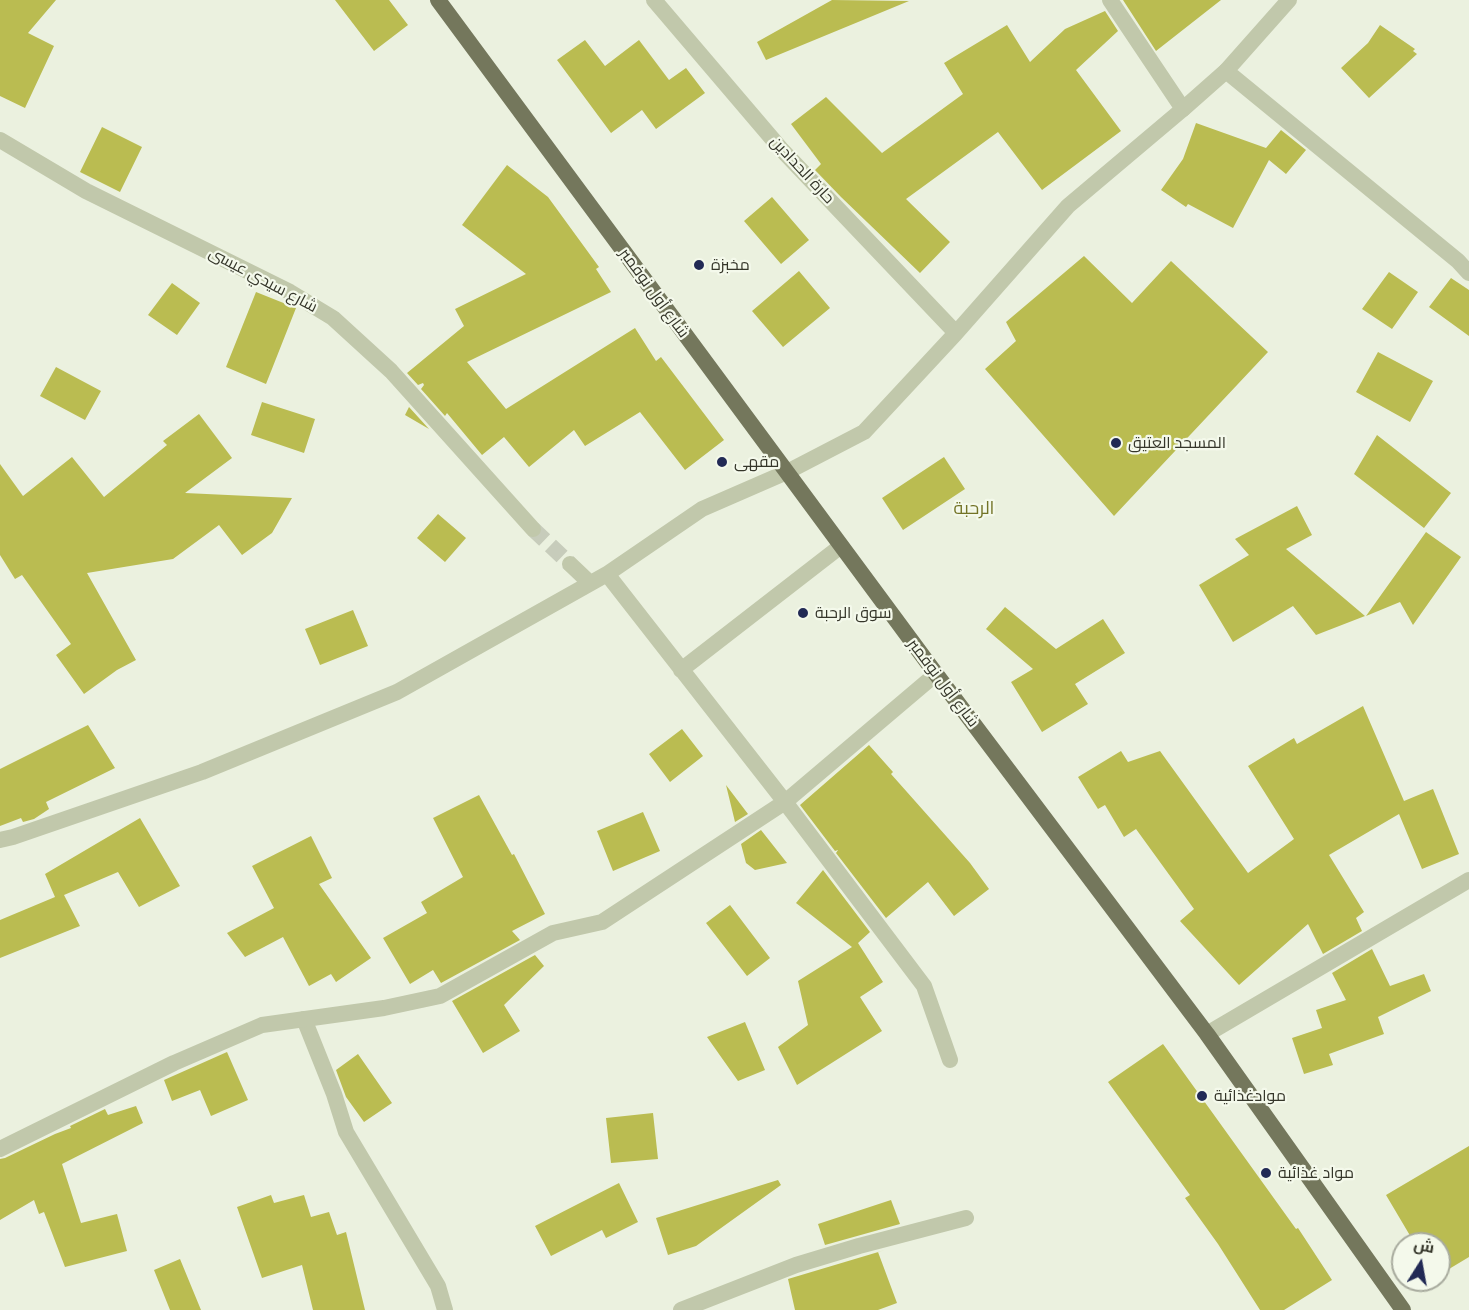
<!DOCTYPE html>
<html>
<head>
<meta charset="utf-8">
<style>
	body { margin:0 }
	#map { position:relative; width:1469px; height:1310px; overflow:hidden; background:#ebf1df; font-family:Figtree,Cairo,sans-serif }
	canvas { display:block }
	.north { position:absolute; left:1391px; top:1232px; width:60px; height:60px; box-sizing:border-box; background:#f4f9eb; border:2px solid #a8ab9e; border-radius:50%; rotate:11deg; font-size:16px; font-weight:700; line-height:24px; text-align:center; color:#35362a }
	.north::after { content:''; display:block; margin:auto; width:21px; height:27px; background:#222a55; clip-path:polygon(50% 0,100% 100%,50% 72%,0 100%) }
</style>
</head>
<body>
<div id="map">
<canvas width="1469" height="1310"></canvas>
<div class="north">ش</div>
</div>
<script>
const g = document.querySelector('canvas').getContext('2d');
g.lineJoin = 'round';
function paint(path, color) {
  g.fillStyle = color;
  g.fill(path, 'evenodd');
}
function poly(rows) {
  const path = new Path2D();
  for (const r of rows) {
    path.moveTo(r[0], r[1]);
    for (let i = 2; i < r.length; i += 2) path.lineTo(r[i], r[i + 1]);
  }
  return path;
}
function strokePath(path, color, width, dash) {
  g.strokeStyle = color;
  g.lineWidth = width;
  g.lineCap = dash ? 'butt' : 'round';
  g.setLineDash(dash || []);
  g.stroke(path);
}
function write(font, color, halo, rows, align = 'center') {
  g.font = font + ' Figtree,Cairo,sans-serif';
  g.lineWidth = 4.5;
  g.setLineDash([]);
  g.textBaseline = 'middle';
  g.strokeStyle = halo;
  g.fillStyle = color;
  for (const [text, x, y, turn = 0] of rows) {
    g.save();
    g.translate(x, y);
    g.rotate((+turn || 0) * Math.PI / 180);
    g.textAlign = isNaN(turn) ? turn : align;
    if (halo) g.strokeText(text, 0, 0);
    g.fillText(text, 0, 0);
    g.restore();
  }
}
paint(poly([
	[0,0,56,0,28,33,54,46,25,108,0,96],
	[335,0,389,0,408,25,374,51],
	[832,0,909,1,766,60,757,42],
	[1123,0,1221,0,1156,51],
	[1105,11,1118,31,1076,70,1121,131,1042,190,998,132,906,199,950,242,920,273,841,197,815,170,821,164,791,124,826,97,882,153,963,94,944,63,1007,25,1030,62,1065,29],
	[1380,25,1415,49,1413,51,1417,54,1369,98,1341,68,1368,43],
	[585,40,605,66,639,40,669,80,686,68,705,93,656,129,642,110,611,133,557,60],
	[1196,123,1266,148,1281,130,1306,150,1286,174,1269,160,1233,228,1188,204,1186,207,1161,190,1183,159],
	[102,127,142,147,120,192,80,172],
	[507,165,548,197,599,267,596,269,611,292,467,362,506,409,635,328,656,361,661,357,724,440,685,470,640,412,585,446,574,430,529,467,504,437,482,455,447,413,445,416,421,389,424,385,423,383,418,385,407,373,464,326,455,309,526,274,462,225],
	[772,197,809,240,781,264,744,221],
	[1084,256,1132,303,1171,261,1268,352,1114,516,985,369,1016,341,1006,322],
	[799,271,830,308,783,347,752,311],
	[1389,272,1418,292,1392,329,1362,309],
	[1451,278,1469,290,1469,336,1429,307],
	[172,283,200,303,177,335,148,315],
	[256,292,296,308,266,384,226,367],
	[1378,352,1433,381,1410,422,1356,392],
	[56,367,101,391,85,420,40,396],
	[262,402,315,419,304,453,251,435],
	[409,407,429,429,405,415],
	[199,414,232,458,185,493,292,498,272,533,242,555,219,525,173,559,87,573,136,660,117,670,84,694,56,655,71,644,22,575,15,579,0,555,0,464,23,496,72,457,104,497,167,445,163,441],
	[1377,435,1451,493,1424,528,1354,474],
	[944,457,965,489,903,530,882,498],
	[1297,506,1312,535,1286,549,1365,616,1316,635,1293,606,1233,642,1199,585,1249,555,1235,539],
	[438,514,466,538,445,562,417,538],
	[1426,532,1461,557,1413,625,1400,602,1366,616],
	[1005,607,1056,649,1103,619,1125,653,1075,684,1088,704,1042,732,1011,682,1033,669,986,629],
	[353,610,368,646,320,665,305,629],
	[1363,706,1404,801,1433,789,1459,854,1422,869,1399,814,1329,855,1364,912,1356,918,1362,931,1323,954,1308,924,1239,985,1180,921,1194,909,1136,829,1124,837,1105,805,1098,809,1078,777,1121,751,1128,762,1160,751,1248,873,1294,839,1248,766,1294,738,1297,744],
	[88,725,115,768,46,802,49,809,34,819,23,822,21,818,0,826,0,769],
	[682,729,703,756,670,782,649,754],
	[869,745,893,772,891,774,970,863,989,889,954,916,928,882,886,918,836,853,838,850,835,851,800,805],
	[726,785,748,814,735,822],
	[479,795,512,855,514,854,545,914,512,931,520,940,441,983,433,970,410,984,383,938,427,913,421,902,463,877,433,818],
	[643,812,660,851,613,871,597,831],
	[140,818,180,886,139,907,118,872,64,895,80,926,0,958,0,920,55,897,45,874],
	[761,830,787,863,755,870,746,863,741,844],
	[311,836,332,878,319,884,371,958,336,982,331,974,309,986,283,937,245,957,227,933,274,908,252,866],
	[823,870,870,932,858,943,883,982,860,997,882,1031,797,1085,778,1047,808,1025,798,981,852,947,796,903],
	[730,905,770,958,747,976,706,923],
	[1372,949,1390,986,1424,974,1431,991,1378,1017,1384,1034,1329,1054,1333,1065,1304,1074,1292,1038,1322,1028,1316,1010,1346,1000,1332,973],
	[535,955,544,966,504,1005,520,1031,483,1053,452,1001],
	[745,1022,765,1070,738,1081,707,1037],
	[1163,1044,1296,1229,1298,1228,1332,1280,1284,1310,1260,1310,1218,1244,1185,1198,1190,1195,1108,1082],
	[227,1052,248,1100,211,1116,200,1090,172,1101,164,1080],
	[358,1054,392,1103,364,1122,346,1097,336,1070],
	[136,1106,143,1123,62,1164,81,1223,117,1214,127,1251,65,1267,44,1212,39,1214,34,1200,0,1220,0,1159,5,1158,55,1134,71,1128,70,1126,105,1109,108,1115],
	[653,1113,658,1159,611,1163,606,1118],
	[1469,1146,1469,1257,1439,1275,1439,1244,1415,1244,1386,1195],
	[778,1180,781,1185,696,1246,668,1255,656,1218],
	[619,1183,638,1222,606,1238,602,1230,551,1256,535,1226],
	[271,1195,274,1203,304,1195,311,1217,329,1212,337,1235,346,1232,365,1310,313,1310,302,1265,262,1278,237,1207],
	[891,1200,900,1224,825,1245,818,1224],
	[885,1250,878,1252,897,1303,878,1310,795,1310,788,1279],
	[180,1259,201,1310,170,1310,154,1270]
]), '#babc51');
strokePath(poly([
	[533,529,570,564]
]), '#c7ccbb', 16, [16, 8]);
strokePath(poly([
	[1110,0,1183,109],
	[1289,0,1226,71,1458,261,1469,273],
	[304,1019,334,1094,346,1132,438,1286,445,1310],
	[681,1310,796,1265,859,1246,966,1218]
]), '#c1c8ab', 16);
strokePath(poly([
	[654,0,781,149,956,333],
	[0,140,86,191,290,292,333,318,391,371,533,529],
	[570,564,590,583],
	[607,574,785,802,924,986,950,1060],
	[681,670,841,546],
	[0,840,13,837,202,772,397,692,607,574,702,509,787,472,864,432,956,333,1068,206,1183,109,1226,71],
	[1207,1034,1469,880],
	[0,1149,174,1063,262,1025,384,1008,440,996,553,933,602,922,785,802,936,674]
]), '#c1c8ab', 16);
strokePath(poly([
	[438,0,936,674,1207,1034,1403,1310]
]), '#74775c', 16);
for (const [x, y, r, color] of [
	[699,265,6,"#222a55"],
	[1116,443,6,"#222a55"],
	[722,462,6,"#222a55"],
	[803,613,6,"#222a55"],
	[1202,1096,6,"#222a55"],
	[1266,1173,6,"#222a55"]
]) {
  const dot = new Path2D();
  dot.arc(x, y, r, 0, 2 * Math.PI);
  g.fillStyle = color;
  g.fill(dot);
  strokePath(dot, '#f4f9eb', 2);
}
write('16px', '#35362a', '#f4f9eb', [
	["حارة الحدادين",802,170,47],
	["شارع سيدي عيسى",263,280,28],
	["شارع أول نوفمبر",654,293,54],
	["شارع أول نوفمبر",943,683,53]
]);
write('16px', '#35362a', '#f4f9eb', [
	["مخبزة",711,265],
	["المسجد العتيق",1128,443],
	["مقهى",734,462],
	["سوق الرحبة",815,613],
	["موادغذائية",1214,1096],
	["مواد غذائية",1278,1173]
], 'left');
write('18px', '#737427', '#f4f9eb', [
	["الرحبة",974,509]
]);
</script>
</body>
</html>
